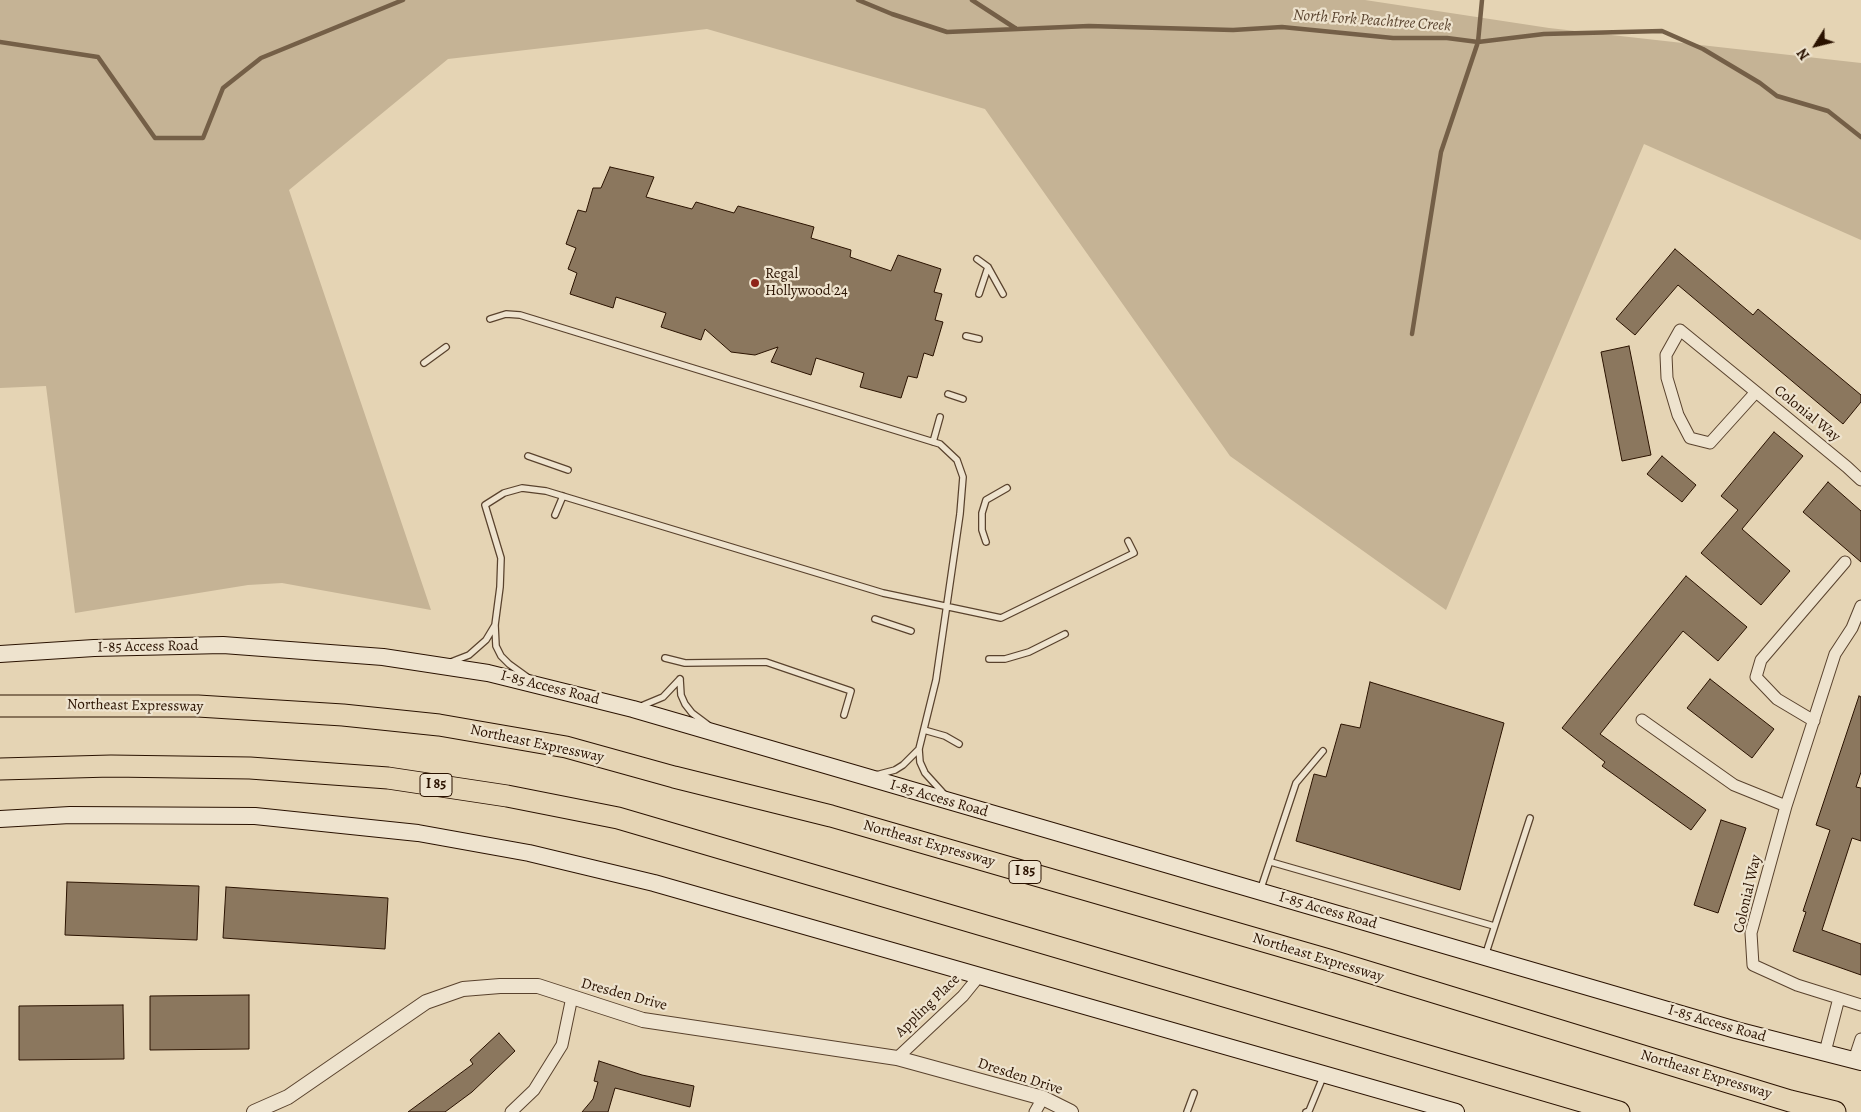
<!DOCTYPE html>
<html>
<head>
<meta charset="utf-8">
<style>
	body { margin:0 }
	#map { position:relative; width:1861px; height:1112px; overflow:hidden; background:#e5d4b4; font-family:Alegreya,serif }
	canvas { display:block }
	.north { position:absolute; left:1791px; top:20px; width:50px; height:50px; -webkit-text-stroke:4px #eee3ce; paint-order:stroke; rotate:234deg; font-size:14px; font-weight:700; line-height:20px; text-align:center; color:#2a1200 }
	.north::after { content:''; display:block; margin:auto; width:18px; height:22px; background:#2a1200; clip-path:polygon(50% 0,100% 100%,50% 72%,0 100%) }
</style>
</head>
<body>
<div id="map">
<canvas width="1861" height="1112"></canvas>
<div class="north">N</div>
</div>
<script>
const g = document.querySelector('canvas').getContext('2d');
g.lineJoin = 'round';
function paint(path, color) {
  g.fillStyle = color;
  g.fill(path, 'evenodd');
}
function poly(rows) {
  const path = new Path2D();
  for (const r of rows) {
    path.moveTo(r[0], r[1]);
    for (let i = 2; i < r.length; i += 2) path.lineTo(r[i], r[i + 1]);
  }
  return path;
}
function strokePath(path, color, width, dash) {
  g.strokeStyle = color;
  g.lineWidth = width;
  g.lineCap = dash ? 'butt' : 'round';
  g.setLineDash(dash || []);
  g.stroke(path);
}
function write(font, color, halo, rows, align = 'center') {
  g.font = font + ' Alegreya,serif';
  g.lineWidth = 4.5;
  g.setLineDash([]);
  g.textBaseline = 'middle';
  g.strokeStyle = halo;
  g.fillStyle = color;
  for (const [text, x, y, turn = 0] of rows) {
    g.save();
    g.translate(x, y);
    g.rotate((+turn || 0) * Math.PI / 180);
    g.textAlign = isNaN(turn) ? turn : align;
    if (halo) g.strokeText(text, 0, 0);
    g.fillText(text, 0, 0);
    g.restore();
  }
}
paint(poly([
	[0,0,1365,0,1549,28,1861,63,1861,240,1644,144,1446,610,1230,456,985,109,707,29,448,59,289,190,431,610,282,583,248,585,75,613,46,386,0,388]
]), '#c5b395');
strokePath(poly([
	[858,0,892,14,947,32,1089,26,1233,30,1282,27,1393,38,1447,38,1478,42,1544,34,1662,31,1703,49,1760,83,1777,96,1828,111,1861,137],
	[972,0,1015,28],
	[0,42,98,57,155,138,203,138,223,88,261,58,403,0],
	[1412,334,1441,152,1478,42,1482,0]
]), '#745f47', 4.5);
const building = poly([
	[610,167,654,177,646,197,692,209,696,202,734,213,738,206,814,227,811,238,851,250,850,257,891,271,898,255,941,269,934,292,942,294,935,320,943,322,933,356,924,353,917,378,908,376,901,398,860,387,864,373,816,358,811,375,771,362,778,347,755,355,731,352,705,329,701,340,661,327,666,313,616,297,613,308,570,294,577,273,568,269,576,248,566,244,578,210,586,212,593,188,601,188,610,167],
	[1675,249,1753,315,1758,309,1861,395,1861,402,1843,424,1678,285,1635,335,1616,319,1675,249],
	[1629,346,1651,455,1622,461,1601,352,1629,346],
	[1774,432,1803,456,1742,529,1790,571,1761,605,1701,553,1738,510,1721,496,1774,432],
	[1662,456,1696,485,1682,502,1647,474,1662,456],
	[1828,482,1861,511,1861,562,1803,512,1828,482],
	[1686,576,1747,627,1718,661,1683,631,1600,734,1706,810,1691,830,1602,766,1605,762,1562,728,1686,576],
	[1710,679,1774,729,1752,758,1687,708,1710,679],
	[1370,682,1504,723,1460,890,1296,841,1314,774,1326,777,1341,724,1360,728,1370,682],
	[1859,696,1861,697,1861,772,1856,787,1861,788,1861,841,1852,838,1822,930,1861,944,1861,975,1793,951,1806,912,1803,911,1830,830,1816,825,1859,696],
	[1721,820,1746,828,1718,913,1694,905,1721,820],
	[67,882,199,886,197,940,65,935,67,882],
	[226,887,388,898,385,949,223,938,226,887],
	[249,995,249,1049,150,1050,150,996,249,995],
	[123,1005,124,1059,19,1060,19,1006,123,1005],
	[499,1033,515,1051,472,1092,445,1112,408,1112,473,1064,470,1060,499,1033],
	[599,1061,642,1075,694,1086,690,1107,615,1088,608,1112,582,1112,593,1099,598,1082,594,1081,599,1061]
]);
paint(building, '#8b775e');
strokePath(building, '#2a1200', 1);
const service = poly([
	[977,259,988,267,1003,294],
	[979,294,988,267],
	[490,319,506,314,520,315,940,444,957,460,963,477,960,514,936,680,919,749,920,762,925,773,944,794],
	[966,336,979,339],
	[424,363,446,347],
	[948,394,963,399],
	[933,442,940,417],
	[528,456,568,470],
	[555,515,563,496],
	[986,542,982,530,982,513,986,500,1007,488],
	[875,619,911,631],
	[665,658,685,663,766,662,851,691,844,715],
	[989,659,1005,659,1029,652,1065,634],
	[451,662,469,655,486,640,495,625],
	[527,677,509,664,501,656,496,646,495,625,500,587,501,558,485,505,504,493,522,488,546,491,883,593,1001,618,1134,553,1128,541],
	[680,679,681,695,685,704,692,713,708,725],
	[639,707,663,697,680,679],
	[924,730,945,736,959,744],
	[876,775,895,770,903,765,919,749],
	[1271,862,1494,926],
	[1260,891,1296,783,1323,751],
	[1485,956,1530,818],
	[1187,1112,1194,1093],
	[1306,1112,1309,1111,1323,1077]
]);
const minor = poly([
	[1756,392,1710,443,1690,438,1678,415,1667,378,1666,355,1680,330,1756,392,1847,467,1861,480],
	[1861,606,1852,628,1835,654,1786,806,1751,933,1753,965,1797,985,1861,1005],
	[1642,720,1734,785,1786,806],
	[1814,721,1777,699,1756,677,1761,660,1845,562],
	[1825,1052,1839,998],
	[897,1058,963,996,980,975],
	[1854,1060,1861,1039],
	[511,1112,534,1090,562,1045,572,997],
	[1035,1112,1043,1098]
]);
const tertiary = poly([
	[254,1112,288,1097,426,1002,463,989,500,986,538,986,643,1020,897,1058,1043,1098,1071,1112]
]);
const secondary = poly([
	[0,654,94,648,223,645,383,657,488,673,633,709,1736,1030,1861,1062],
	[0,819,70,815,255,816,418,833,529,853,654,883,1456,1112]
]);
const motorway = poly([
	[0,706,198,706,343,715,439,725,566,747,674,777,831,816,1329,960,1790,1101,1835,1112],
	[0,769,111,766,250,768,388,778,507,796,618,818,1619,1112]
]);
strokePath(service, '#59422d', 8);
strokePath(minor, '#59422d', 13);
strokePath(tertiary, '#59422d', 16);
strokePath(secondary, '#2a1200', 18);
strokePath(motorway, '#2a1200', 23);
strokePath(service, '#eee3ce', 5.5);
strokePath(minor, '#eee3ce', 11);
strokePath(tertiary, '#eee3ce', 14);
strokePath(secondary, '#eee3ce', 16);
strokePath(motorway, '#e5d4b4', 21);
for (const [x, y, r, color] of [
	[755,283,5,"#8f2418"]
]) {
  const dot = new Path2D();
  dot.arc(x, y, r, 0, 2 * Math.PI);
  g.fillStyle = color;
  g.fill(dot);
  strokePath(dot, '#eee3ce', 2);
}
for (const [x, y, w] of [
	[436,785,32],
	[1025,872,32]
]) {
  const box = new Path2D();
  box.roundRect(x - w / 2, y - 11.5, w, 23, 4);
  g.fillStyle = '#eee3ce';
  g.fill(box);
  strokePath(box, '#2a1200', 1);
}
write('bold 14px', '#2a1200', null, [
	["I 85",436,785],
	["I 85",1025,872]
]);
write('15px', '#2a1200', '#eee3ce', [
	["Regal",765,274],
	["Hollywood 24",765,291]
], 'left');
write('15px', '#2a1200', '#eee3ce', [
	["Colonial Way",1807,414,39],
	["I-85 Access Road",148,647,-1],
	["I-85 Access Road",550,688,14],
	["Northeast Expressway",135,706,1],
	["Northeast Expressway",537,744,12],
	["I-85 Access Road",939,799,16],
	["Northeast Expressway",929,844,16],
	["Colonial Way",1748,894,-77],
	["I-85 Access Road",1328,911,16],
	["Northeast Expressway",1318,958,17],
	["Dresden Drive",624,995,15],
	["Appling Place",928,1006,-44],
	["I-85 Access Road",1717,1024,16],
	["Northeast Expressway",1706,1075,17],
	["Dresden Drive",1020,1077,18]
]);
write('italic 16px', '#5b4530', '#eee3ce', [
	["North Fork Peachtree Creek",1372,21,4]
]);
</script>
</body>
</html>
